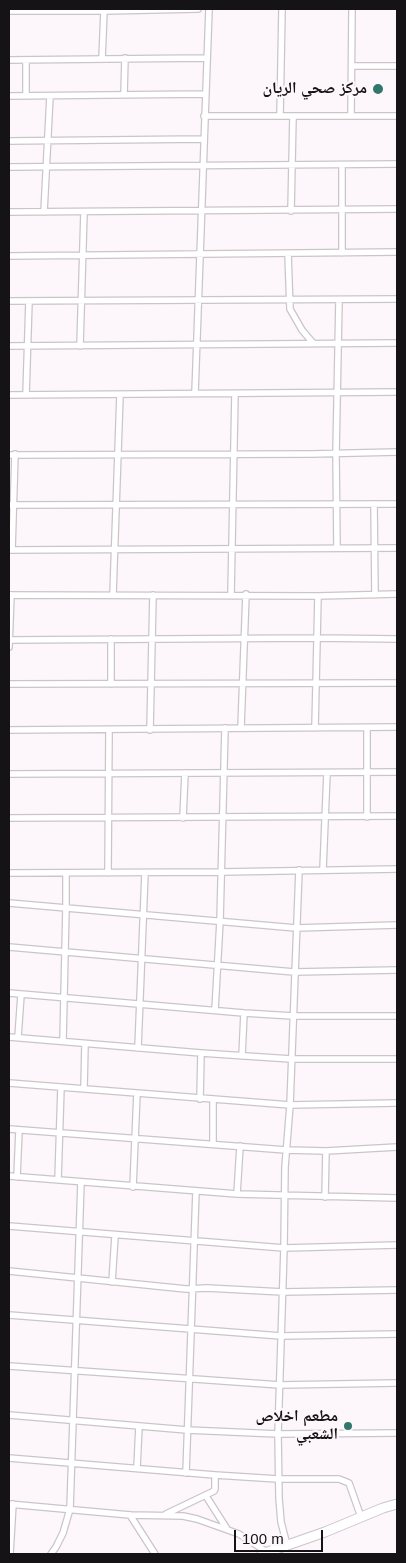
<!DOCTYPE html>
<html>
<head>
<meta charset="utf-8">
<style>
	body { margin:0 }
	#map { position:relative; width:406px; height:1563px; overflow:hidden; background:#fdf7fc; font-family:Helvetica,sans-serif }
	canvas { display:block }
	.frame { position:absolute; inset:0; border:10px solid #151315; pointer-events:none }
	.scale { position:absolute; left:234px; top:1530px; width:89px; height:22px; box-sizing:border-box; border:2px solid #151315; border-top:0; padding-left:6px; font-size:15px; line-height:18px; white-space:nowrap; color:#151315; -webkit-text-stroke:4px #fdf7fc; paint-order:stroke }
</style>
</head>
<body>
<div id="map">
<canvas width="406" height="1563"></canvas>
<div class="frame"></div>
<div class="scale">100 m</div>
</div>
<script>
const g = document.querySelector('canvas').getContext('2d');
g.lineJoin = 'round';
function poly(rows) {
  const path = new Path2D();
  for (const r of rows) {
    path.moveTo(r[0], r[1]);
    for (let i = 2; i < r.length; i += 2) path.lineTo(r[i], r[i + 1]);
  }
  return path;
}
function strokePath(path, color, width, dash) {
  g.strokeStyle = color;
  g.lineWidth = width;
  g.lineCap = dash ? 'butt' : 'round';
  g.setLineDash(dash || []);
  g.stroke(path);
}
function write(font, color, halo, rows, align = 'center') {
  g.font = font + ' Helvetica,"Noto Naskh Arabic",sans-serif';
  g.lineWidth = 4.5;
  g.setLineDash([]);
  g.textBaseline = 'middle';
  g.strokeStyle = halo;
  g.fillStyle = color;
  for (const [text, x, y, turn = 0] of rows) {
    g.save();
    g.translate(x, y);
    g.rotate((+turn || 0) * Math.PI / 180);
    g.textAlign = isNaN(turn) ? turn : align;
    if (halo) g.strokeText(text, 0, 0);
    g.fillText(text, 0, 0);
    g.restore();
  }
}
const minor = poly([
	[9,11,104,11,198,9],
	[102,59,104,11],
	[9,60,206,58],
	[26,60,26,96],
	[352,66,397,66],
	[124,94,125,58],
	[9,96,205,94],
	[204,116,397,116],
	[280,116,282,9],
	[351,116,352,9],
	[9,141,203,139],
	[9,167,397,164],
	[291,211,293,116],
	[9,212,397,209],
	[44,212,50,96],
	[342,253,342,165],
	[288,254,290,309,302,330,313,343],
	[9,256,397,252],
	[9,301,397,299],
	[9,346,397,343],
	[80,346,84,212],
	[195,393,209,9],
	[9,395,397,392],
	[26,395,29,301],
	[9,455,312,454,397,452],
	[374,504,375,595],
	[9,505,397,504],
	[337,548,336,454,339,300],
	[9,550,397,548],
	[12,550,15,454],
	[113,594,120,395],
	[231,594,235,394],
	[9,595,318,596,397,594],
	[9,640,316,638,397,639],
	[9,647,11,595],
	[9,684,397,683],
	[111,684,111,639],
	[241,727,246,594],
	[315,728,318,596],
	[9,730,397,727],
	[150,730,153,595],
	[9,774,397,772],
	[367,817,367,728],
	[9,818,397,816],
	[183,818,185,773],
	[323,869,327,773],
	[9,873,221,872,397,869],
	[108,873,109,730],
	[9,903,296,928,397,925],
	[9,947,294,972,397,970],
	[9,993,244,1013,293,1016,397,1016],
	[215,1010,220,921,225,728],
	[9,1037,201,1053,291,1059,397,1059],
	[18,1037,21,995],
	[63,1041,66,907,66,873],
	[138,1048,145,873],
	[242,1056,244,1013],
	[9,1083,290,1105,397,1103],
	[84,1088,85,1044],
	[200,1099,201,1053],
	[9,1129,286,1150,326,1151,397,1147],
	[213,1144,213,1100],
	[9,1176,237,1194,397,1198],
	[17,1177,19,1130],
	[58,1180,61,1087],
	[133,1187,137,1093],
	[237,1194,240,1146],
	[325,1197,326,1151],
	[9,1226,284,1248,397,1245],
	[9,1271,186,1289,207,1288,283,1292,397,1290],
	[112,1282,115,1236],
	[9,1315,281,1336,397,1334],
	[9,1366,280,1385,397,1383],
	[9,1415,187,1430,278,1434,397,1433],
	[9,1458,215,1475,278,1479,339,1479,349,1483,361,1517],
	[137,1468,139,1426],
	[186,1473,196,1191],
	[206,1496,227,1529],
	[9,1504,130,1515,183,1516,197,1519,239,1534,267,1552],
	[166,1514,214,1491,215,1489,215,1475],
	[130,1515,155,1554],
	[287,1545,281,1522,279,1498,278,1434,284,1248,285,1167,290,1105,299,870],
	[10,1554,13,1504],
	[51,1554,56,1547,63,1533,70,1509,81,1182]
]);
const highway = poly([
	[262,1554,325,1532,383,1508,397,1504]
]);
strokePath(minor, '#cbc5ca', 8);
strokePath(highway, '#cbc5ca', 11);
strokePath(minor, '#fff', 5.5);
strokePath(highway, '#fff', 9);
for (const [x, y, r, color] of [
	[378,89,6,"#32776b"],
	[348,1426,5,"#32776b"]
]) {
  const dot = new Path2D();
  dot.arc(x, y, r, 0, 2 * Math.PI);
  g.fillStyle = color;
  g.fill(dot);
  strokePath(dot, '#fdf7fc', 2);
}
write('bold 16px', '#151315', '#fdf7fc', [
	["مركز صحي الريان",367,89],
	["مطعم اخلاص",338,1417],
	["الشعبي",338,1435]
], 'right');
</script>
</body>
</html>
